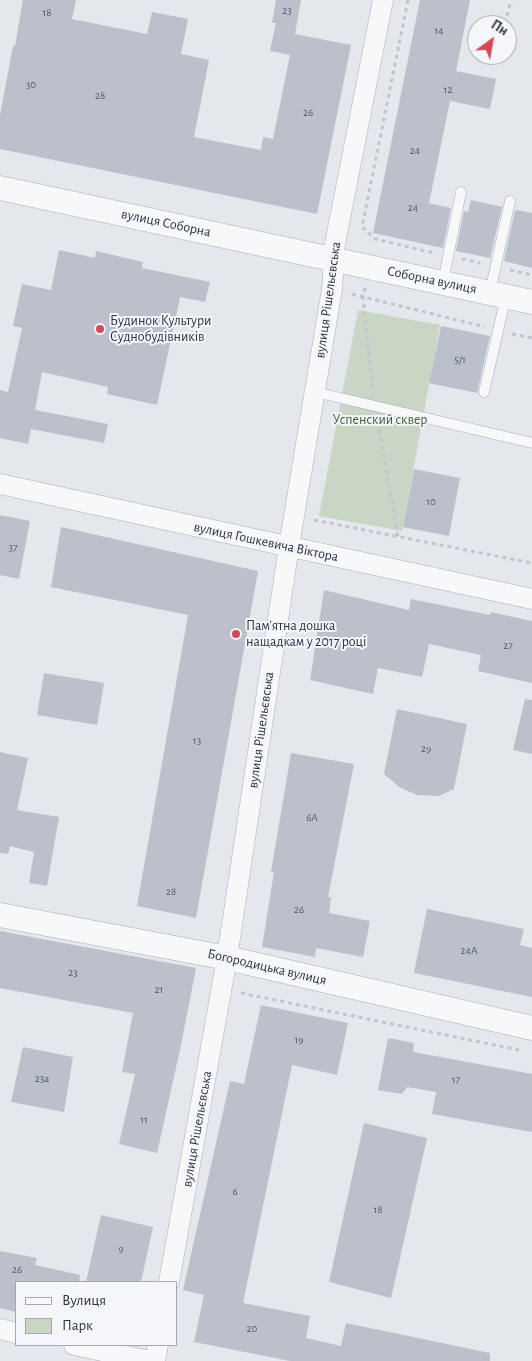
<!DOCTYPE html>
<html>
<head>
<meta charset="utf-8">
<style>
	body { margin:0 }
	#map { position:relative; width:532px; height:1361px; overflow:hidden; background:#e4e7ec; font-family:"Alegreya Sans",sans-serif }
	canvas { display:block }
	.legend { position:absolute; left:15px; top:1281px; width:162px; height:65px; box-sizing:border-box; background:#f4f6f9; border:1px solid #a4a8b1; margin:0; padding:6px 9px; list-style:none; font-size:15px; color:#2b3445 }
	.legend li { display:flex; align-items:center; gap:10px; height:25px }
	.legend b { width:25px; border:1px solid #a4a8b1 }
	.north { position:absolute; left:467px; top:15px; width:50px; height:50px; box-sizing:border-box; background:#f4f6f9; border:1px solid #a4a8b1; border-radius:50%; rotate:32deg; font-size:14px; font-weight:700; line-height:20px; text-align:center; color:#2b3445 }
	.north::after { content:''; display:block; margin:auto; width:18px; height:22px; background:#d1495b; clip-path:polygon(50% 0,100% 100%,50% 72%,0 100%) }
</style>
</head>
<body>
<div id="map">
<canvas width="532" height="1361"></canvas>
<ul class="legend">
<li><b style="height:6px;background:#f7f8fa"></b>Вулиця</li>
<li><b style="height:14px;background:#c9d6c5"></b>Парк</li>
</ul>
<div class="north">Пн</div>
</div>
<script>
const g = document.querySelector('canvas').getContext('2d');
g.lineJoin = 'round';
function paint(path, color) {
  g.fillStyle = color;
  g.fill(path, 'evenodd');
}
function poly(rows) {
  const path = new Path2D();
  for (const r of rows) {
    path.moveTo(r[0], r[1]);
    for (let i = 2; i < r.length; i += 2) path.lineTo(r[i], r[i + 1]);
  }
  return path;
}
function strokePath(path, color, width, dash) {
  g.strokeStyle = color;
  g.lineWidth = width;
  g.lineCap = dash ? 'butt' : 'round';
  g.setLineDash(dash || []);
  g.stroke(path);
}
function write(font, color, halo, rows, align = 'center') {
  g.font = font + ' "Alegreya Sans",sans-serif';
  g.lineWidth = 4;
  g.setLineDash([]);
  g.textBaseline = 'middle';
  g.strokeStyle = halo;
  g.fillStyle = color;
  for (const [text, x, y, turn = 0] of rows) {
    g.save();
    g.translate(x, y);
    g.rotate((+turn || 0) * Math.PI / 180);
    g.textAlign = isNaN(turn) ? turn : align;
    if (halo) g.strokeText(text, 0, 0);
    g.fillText(text, 0, 0);
    g.restore();
  }
}
paint(poly([
	[358,310,440,325,402,531,319,516]
]), '#c9d6c5');
paint(poly([
	[23,0,76,0,72,19,147,34,152,12,188,19,181,54,209,60,194,137,261,150,263,137,273,139,290,55,270,51,276,23,272,23,276,0,301,0,295,34,351,45,317,214,0,149,0,115,13,46,15,46],
	[420,0,470,0,456,71,496,79,490,109,450,101,429,203,451,208,443,248,373,233],
	[471,200,502,207,490,258,456,251,464,211,468,212],
	[515,210,532,213,532,268,504,261],
	[59,250,95,258,96,251,143,262,142,268,210,282,205,302,180,297,157,405,107,394,108,387,42,372,35,410,108,424,104,443,31,429,28,444,0,438,0,390,8,392,22,328,13,326,22,284,51,290],
	[441,326,490,336,477,393,429,383],
	[414,469,460,478,449,536,403,527],
	[0,515,30,521,19,579,0,575],
	[61,527,258,571,196,918,137,906,188,615,51,587],
	[324,590,409,610,411,599,490,615,491,612,532,621,532,683,478,671,481,655,429,644,422,677,378,668,373,694,310,680],
	[44,673,104,683,97,725,37,715],
	[525,699,532,700,532,754,513,750],
	[397,709,467,724,454,789,439,796,417,795,399,787,384,774],
	[0,752,28,758,17,810,59,817,47,886,29,883,34,852,10,846,8,854,0,853],
	[291,753,354,764,328,897,331,897,329,913,370,921,363,957,316,948,315,957,262,947,274,872,271,872],
	[427,909,524,929,520,945,532,948,532,997,414,973],
	[0,931,196,968,181,1045,157,1153,119,1144,135,1074,122,1072,133,1013,0,988],
	[261,1005,348,1023,337,1075,292,1065,243,1303,310,1316,306,1338,341,1346,346,1323,490,1353,490,1361,290,1361,194,1342,204,1295,183,1290,230,1081,244,1084],
	[388,1038,414,1043,413,1052,532,1074,532,1132,432,1114,436,1092,407,1087,402,1094,378,1090],
	[23,1047,73,1057,64,1112,11,1102],
	[364,1123,427,1138,391,1298,329,1282],
	[101,1215,153,1227,141,1282,86,1282],
	[0,1251,37,1258,35,1265,80,1275,79,1282,16,1282,16,1312,0,1308]
]), '#bbc0ca');
const service = poly([
	[443,282,461,192],
	[490,292,510,201],
	[315,392,532,443],
	[484,392,506,296]
]);
const minor = poly([
	[0,484,532,599],
	[169,1282,227,958,289,546,332,289,333,276,332,259,383,0],
	[0,1329,16,1333],
	[74,1345,150,1361],
	[155,1361,158,1345]
]);
const tertiary = poly([
	[0,188,532,302],
	[0,915,227,958,532,1028]
]);
strokePath(service, '#a9aeb7', 11);
strokePath(minor, '#a9aeb7', 21);
strokePath(tertiary, '#a9aeb7', 25);
strokePath(poly([
	[408,0,362,227,375,239,434,253],
	[507,16,511,0],
	[462,259,480,263],
	[510,270,532,275],
	[365,288,363,297,373,391],
	[352,294,485,327],
	[512,334,532,338],
	[378,422,398,537],
	[314,520,532,563],
	[241,993,519,1050]
]), '#c2c5cb', 3, [4, 4]);
strokePath(service, '#f7f8fa', 10);
strokePath(minor, '#f7f8fa', 20);
strokePath(tertiary, '#f7f8fa', 24);
for (const [x, y, r, color] of [
	[100,329,5,"#d1495b"],
	[236,634,5,"#d1495b"]
]) {
  const dot = new Path2D();
  dot.arc(x, y, r, 0, 2 * Math.PI);
  g.fillStyle = color;
  g.fill(dot);
  strokePath(dot, '#f4f6f9', 2);
}
write('11px', '#4f5766', null, [
	["23",287,11],
	["18",47,13],
	["14",439,31],
	["30",31,85],
	["12",448,90],
	["28",100,96],
	["26",308,113],
	["24",415,151],
	["24",413,208],
	["5/1",460,360],
	["10",431,502],
	["37",13,548],
	["27",508,646],
	["13",197,741],
	["29",426,749],
	["6А",312,818],
	["28",171,892],
	["26",299,910],
	["24А",469,951],
	["23",73,973],
	["21",159,990],
	["19",299,1040],
	["23а",42,1079],
	["17",456,1080],
	["11",144,1120],
	["6",235,1192],
	["18",378,1210],
	["9",121,1249],
	["26",17,1270],
	["20",252,1329]
]);
write('14px', '#2b3445', '#f4f6f9', [
	["вулиця Соборна",166,223,12],
	["Соборна вулиця",432,280,12],
	["вулиця Рішельєвська",328,300,-82],
	["вулиця Гошкевича Віктора",266,542,12],
	["вулиця Рішельєвська",261,730,-82],
	["Богородицька вулиця",267,967,13],
	["вулиця Рішельєвська",197,1129,-80]
]);
write('14px', '#2b3445', '#f4f6f9', [
	["Будинок Культури",110,321],
	["Суднобудівників",110,337],
	["Пам'ятна дошка",246,626],
	["нащадкам у 2017 році",246,642]
], 'left');
write('14px', '#3f6138', '#f4f6f9', [
	["Успенский сквер",380,420]
]);
</script>
</body>
</html>
